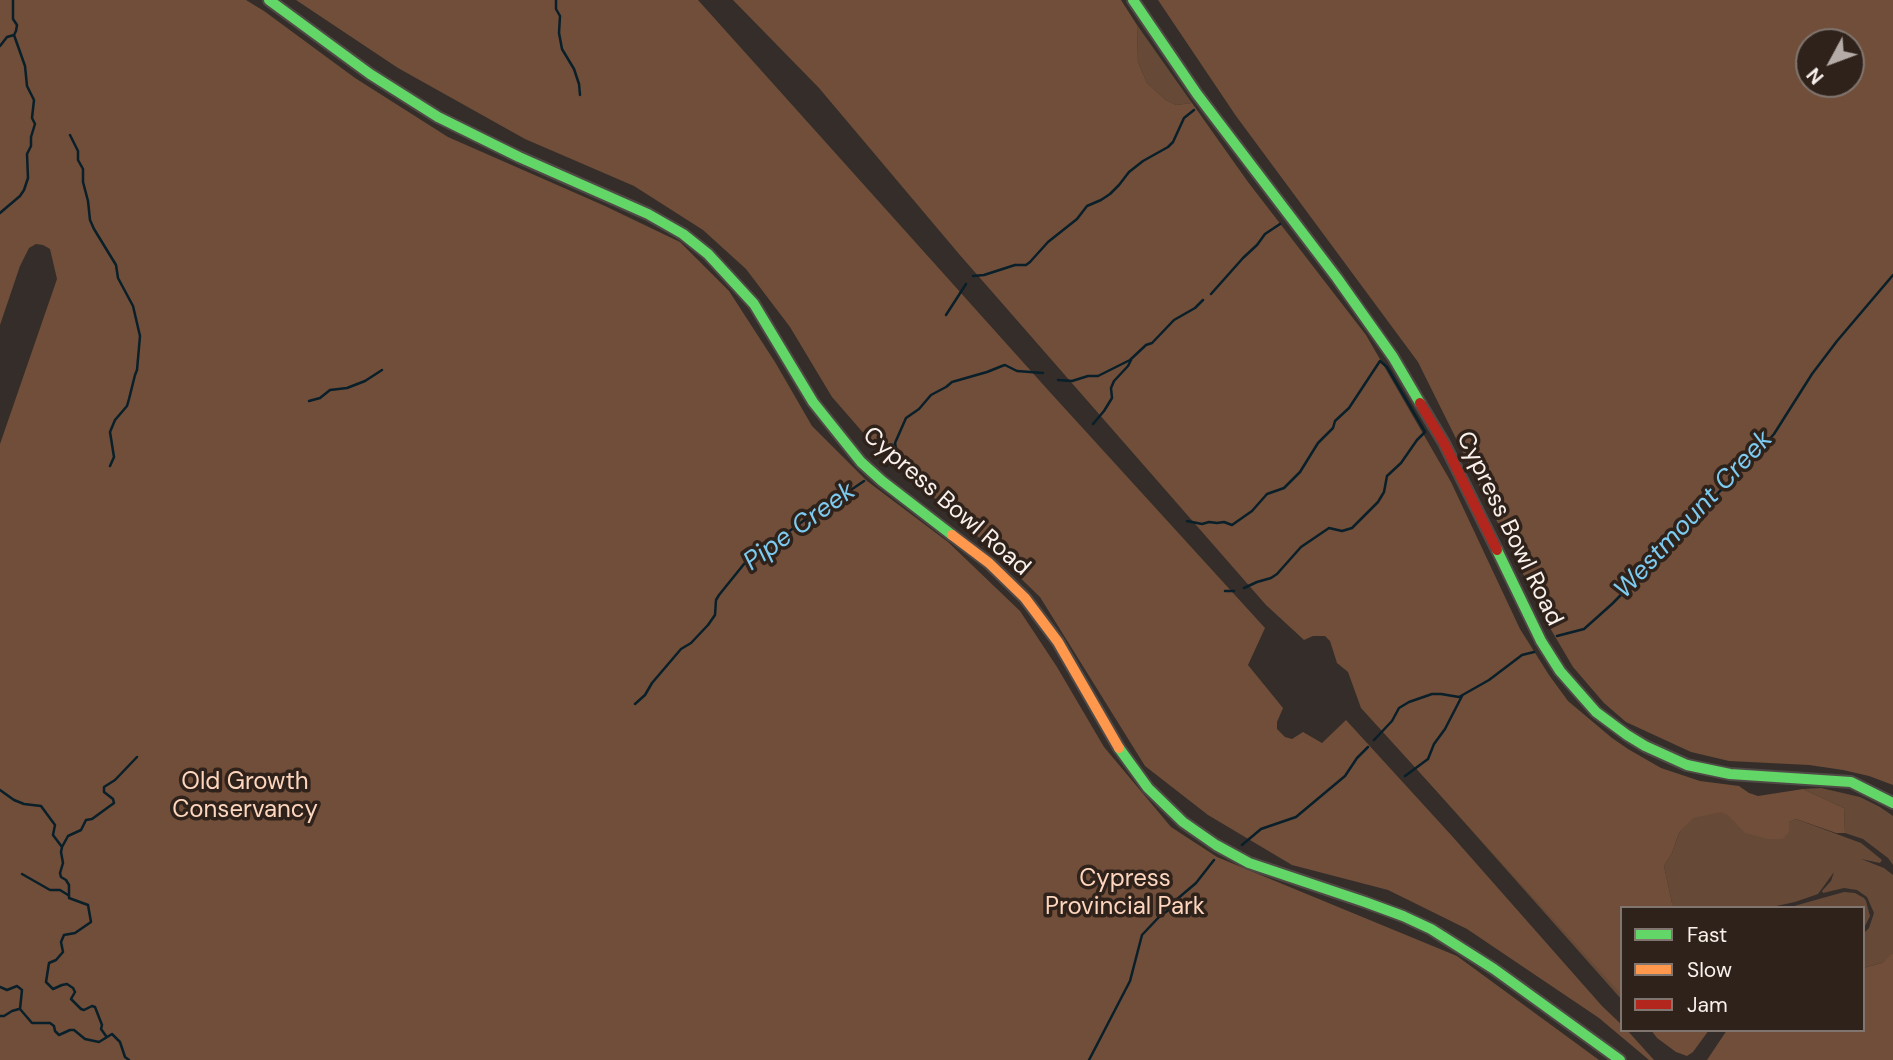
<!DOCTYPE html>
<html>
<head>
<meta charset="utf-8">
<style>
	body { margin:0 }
	#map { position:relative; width:1893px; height:1060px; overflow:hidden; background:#342d29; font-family:"DM Sans",sans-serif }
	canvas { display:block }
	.legend { position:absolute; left:1620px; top:906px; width:245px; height:126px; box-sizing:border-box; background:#2f221b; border:2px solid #80756f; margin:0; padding:9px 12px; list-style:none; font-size:21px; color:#faf1ec }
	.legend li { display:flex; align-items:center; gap:14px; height:35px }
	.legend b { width:35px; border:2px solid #80756f }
	.north { position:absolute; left:1795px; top:28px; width:70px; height:70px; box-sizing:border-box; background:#2f221b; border:2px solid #80756f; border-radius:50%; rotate:229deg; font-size:19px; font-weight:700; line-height:28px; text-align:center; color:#faf1ec }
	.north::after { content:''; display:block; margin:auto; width:24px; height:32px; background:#b5aca8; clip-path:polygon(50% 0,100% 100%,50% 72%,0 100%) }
</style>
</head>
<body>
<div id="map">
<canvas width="1893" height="1060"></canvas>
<ul class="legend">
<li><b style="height:9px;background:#63d668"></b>Fast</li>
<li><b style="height:9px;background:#ff974d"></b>Slow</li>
<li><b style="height:9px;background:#b3261e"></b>Jam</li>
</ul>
<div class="north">N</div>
</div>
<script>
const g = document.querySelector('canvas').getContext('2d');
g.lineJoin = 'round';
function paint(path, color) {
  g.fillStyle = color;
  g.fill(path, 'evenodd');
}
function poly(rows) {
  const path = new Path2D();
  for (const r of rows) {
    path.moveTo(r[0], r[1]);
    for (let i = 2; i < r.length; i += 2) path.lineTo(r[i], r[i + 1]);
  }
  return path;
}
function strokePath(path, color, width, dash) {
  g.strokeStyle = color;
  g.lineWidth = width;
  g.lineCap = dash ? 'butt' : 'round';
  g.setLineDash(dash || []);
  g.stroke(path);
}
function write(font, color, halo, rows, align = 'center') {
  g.font = font + ' "DM Sans",sans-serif';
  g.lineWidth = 7;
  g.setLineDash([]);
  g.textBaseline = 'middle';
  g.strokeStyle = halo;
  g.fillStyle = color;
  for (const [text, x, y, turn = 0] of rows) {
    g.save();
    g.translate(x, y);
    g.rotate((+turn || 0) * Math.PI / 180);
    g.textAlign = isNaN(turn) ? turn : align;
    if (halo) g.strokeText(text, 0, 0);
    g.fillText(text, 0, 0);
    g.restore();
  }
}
paint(poly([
	[1137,25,1192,103,1176,105,1166,100,1147,83,1138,62],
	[1600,738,1789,832,1789,822,1796,819,1861,843,1871,851,1882,860,1880,863,1861,859,1884,868,1893,875,1893,953,1891,956,1882,963,1863,968,1863,934,1869,928,1874,913,1867,897,1857,890,1844,888,1823,893,1822,891,1831,881,1834,872,1818,894,1795,902,1767,908,1675,908,1672,903,1664,866,1672,853,1679,833,1686,825,1684,823,1622,908,1622,1000,1417,769],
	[1821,788,1860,797,1880,807,1893,816,1893,865,1888,858,1863,839,1845,833,1844,808,1803,789],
	[1844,892,1855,893,1864,898,1866,901,1870,916,1863,930,1863,908,1787,908]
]), '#664a37');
paint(poly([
	[0,0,246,0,264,11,355,78,448,137,605,206,680,242,729,291,775,362,812,426,867,481,948,542,1020,611,1057,667,1104,747,1171,827,1217,857,1457,956,1599,1060,0,1060,0,444,57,279,50,249,43,245,36,244,29,248,20,266,0,325],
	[296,0,698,0,1048,390,1265,628,1248,665,1283,708,1277,722,1277,729,1285,737,1292,739,1303,732,1322,743,1346,720,1452,836,1602,1006,1622,1025,1622,1030,1627,1030,1654,1060,1649,1060,1599,1018,1467,929,1388,890,1292,865,1208,815,1145,766,1040,597,971,530,873,444,832,397,790,327,746,269,703,230,634,186,525,139,398,68],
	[733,0,1121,0,1137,25,1138,62,1147,83,1166,100,1176,105,1192,103,1248,182,1366,335,1451,482,1520,629,1549,675,1568,701,1612,738,1628,749,1661,768,1700,781,1739,786,1749,793,1758,796,1803,789,1844,808,1845,833,1836,833,1796,819,1789,822,1789,832,1784,838,1781,839,1768,839,1745,833,1728,815,1721,812,1693,818,1679,833,1672,853,1664,866,1672,903,1675,908,1622,908,1622,995,1361,708,1348,672,1337,663,1330,641,1325,636,1313,636,1304,640,1266,605,959,254,819,88],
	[1158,0,1893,0,1893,785,1869,776,1843,770,1809,765,1729,761,1691,752,1626,722,1604,703,1573,667,1550,628,1418,362,1236,116],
	[1851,42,1851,84,1809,84,1809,42],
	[1893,953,1893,1060,1707,1060,1727,1030,1863,1030,1863,968,1882,963],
	[1651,1030,1709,1030,1693,1052,1687,1056,1676,1052,1657,1038]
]), '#704e39');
strokePath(poly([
	[556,0,556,9,560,16,559,33,562,49,574,69,579,84,580,95],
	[0,46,7,37,14,35,16,31,17,25,13,19,13,0],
	[70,135,78,151,78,160,83,169,83,182,88,201,90,220,94,229,116,265,118,278,133,306,140,336,137,370,135,375,129,399,127,406,115,420,110,432,114,457,110,466],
	[0,213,20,196,24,190,28,178,27,154,31,146,31,137,35,124,32,118,34,100,27,86,25,66,14,35],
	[973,276,984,275,1015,265,1026,265,1030,262,1048,242,1077,219,1087,206,1101,200,1110,194,1119,185,1129,172,1143,161,1168,147,1173,142,1184,118,1194,110],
	[1211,294,1243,258,1257,245,1265,234,1280,224],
	[946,315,966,284],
	[1058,380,1072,381,1088,376,1098,376,1130,360,1146,345,1152,343,1174,320,1195,308,1203,300],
	[309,401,320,398,330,390,347,388,365,381,382,370],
	[1093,424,1104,411,1112,398,1111,388,1114,381,1128,366,1131,360],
	[886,466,897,455,895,443,906,418,919,409,931,395,946,387,952,382,987,372,1002,366,1005,365,1017,371,1043,373],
	[1187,521,1202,524,1209,522,1217,523,1224,522,1232,525,1252,511,1267,494,1284,488,1300,472,1318,443,1333,428,1335,421,1349,408,1376,367,1380,361,1387,367,1425,432,1417,440,1401,463,1387,476,1384,492,1378,502,1352,528,1342,531,1329,528,1301,547,1277,574,1271,578,1257,582,1244,588],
	[1225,591,1234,591],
	[1557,636,1584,629,1612,604,1712,502,1717,494,1750,461,1774,434,1812,374,1837,341,1893,275],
	[635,704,645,695,652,683,681,649,691,643,708,625,715,615,716,600,719,595,744,564,817,511,826,507,864,481],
	[1374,740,1392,721,1399,708,1409,702,1432,694,1441,694,1459,697,1489,680,1522,655,1534,652],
	[1405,776,1428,759,1434,744,1445,729,1462,696],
	[0,790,14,800,24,804,41,806,55,825,53,835,62,847,61,852,63,863,60,873,61,877,66,880,69,885,69,898,88,905,91,922,75,933,64,935,61,942,63,952,56,960,49,963,46,982,53,989,62,985,67,984,73,988,75,992,71,999,81,1009,84,1010,92,1006,95,1007,102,1025,101,1029,106,1036],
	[1242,845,1261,829,1296,817,1345,776,1357,758,1368,747],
	[62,847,68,836,81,830,86,820,92,819,114,803,113,799,104,792,104,787,115,780,137,757],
	[22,874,50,890,60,890,68,895],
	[0,987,7,990,17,986,22,990,20,1009,32,1023,50,1023,54,1026,55,1031,59,1035,70,1030,74,1030,85,1039,99,1042,112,1034,120,1042,125,1057,129,1060],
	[0,1016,4,1016,12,1011,19,1009],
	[1089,1060,1130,981,1142,935,1159,917,1174,906,1176,900,1196,883,1214,860]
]), '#091f29', 2.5);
const fast = poly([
	[269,0,370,74,438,117,519,157,648,214,683,234,708,254,754,304,813,402,861,462,882,481,952,535],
	[1133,0,1197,94,1337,278,1393,357,1420,403],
	[1497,550,1541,641,1560,671,1596,712,1627,735,1645,746,1687,765,1730,774,1851,782,1893,803],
	[1119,748,1148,788,1183,822,1216,845,1249,863,1365,902,1403,916,1431,929,1494,969,1620,1060]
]);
const slow = poly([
	[952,535,989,563,1025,598,1058,642,1119,748]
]);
const jam = poly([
	[1420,403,1444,443,1497,550]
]);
strokePath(fast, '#504a46', 14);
strokePath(slow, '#504a46', 14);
strokePath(jam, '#504a46', 14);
strokePath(fast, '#63d668', 10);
strokePath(slow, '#ff974d', 10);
strokePath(jam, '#b3261e', 10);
write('24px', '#faf1ec', '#2f221b', [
	["Cypress Bowl Road",946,502,41],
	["Cypress Bowl Road",1509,529,64]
]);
write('24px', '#fed6be', '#2f221b', [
	["Old Growth",245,783],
	["Conservancy",245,811],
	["Cypress",1125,880],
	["Provincial Park",1125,908]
]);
write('italic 26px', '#7dcbf0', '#2f221b', [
	["Westmount Creek",1694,515,-47],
	["Pipe Creek",800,527,-36]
]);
</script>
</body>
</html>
